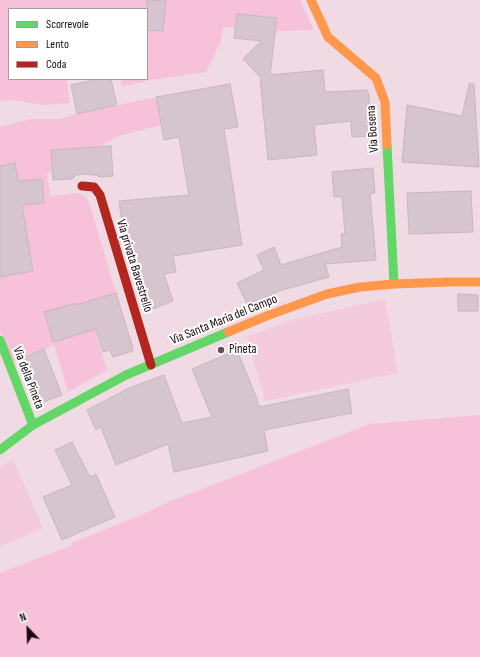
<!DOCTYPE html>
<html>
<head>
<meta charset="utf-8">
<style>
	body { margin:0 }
	#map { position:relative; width:480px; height:657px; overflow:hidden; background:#f0dae3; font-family:"Sofia Sans Condensed",sans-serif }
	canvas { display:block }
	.legend { position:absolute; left:8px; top:8px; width:140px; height:72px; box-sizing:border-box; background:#fff; border:1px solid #a39d9f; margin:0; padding:5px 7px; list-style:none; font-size:12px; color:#190910 }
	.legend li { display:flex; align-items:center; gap:8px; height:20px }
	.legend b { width:20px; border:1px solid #a39d9f }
	.north { position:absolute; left:8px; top:609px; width:40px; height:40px; -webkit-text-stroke:3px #fff; paint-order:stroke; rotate:337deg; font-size:11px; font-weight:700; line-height:16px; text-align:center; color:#190910 }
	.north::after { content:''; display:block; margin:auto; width:14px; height:18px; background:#190910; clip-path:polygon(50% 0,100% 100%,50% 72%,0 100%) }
</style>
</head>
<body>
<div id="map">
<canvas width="480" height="657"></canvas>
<ul class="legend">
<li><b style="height:5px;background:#63d668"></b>Scorrevole</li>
<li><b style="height:5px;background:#ff974d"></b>Lento</li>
<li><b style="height:5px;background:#b3261e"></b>Coda</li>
</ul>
<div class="north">N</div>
</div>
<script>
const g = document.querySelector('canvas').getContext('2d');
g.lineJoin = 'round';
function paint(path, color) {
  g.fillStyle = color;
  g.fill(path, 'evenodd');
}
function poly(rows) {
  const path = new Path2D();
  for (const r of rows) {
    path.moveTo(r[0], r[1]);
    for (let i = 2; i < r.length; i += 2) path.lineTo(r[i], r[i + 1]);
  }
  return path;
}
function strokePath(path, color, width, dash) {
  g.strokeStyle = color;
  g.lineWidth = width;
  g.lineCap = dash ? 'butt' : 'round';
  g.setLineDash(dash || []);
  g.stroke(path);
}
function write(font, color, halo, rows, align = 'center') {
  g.font = font + ' "Sofia Sans Condensed",sans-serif';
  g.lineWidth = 4;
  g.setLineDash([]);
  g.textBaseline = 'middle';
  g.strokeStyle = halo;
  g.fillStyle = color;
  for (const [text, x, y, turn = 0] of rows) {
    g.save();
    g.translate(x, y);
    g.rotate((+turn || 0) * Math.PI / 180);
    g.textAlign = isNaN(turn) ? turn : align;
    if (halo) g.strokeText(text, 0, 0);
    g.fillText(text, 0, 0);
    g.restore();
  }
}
paint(poly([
	[385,299,398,373,265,401,247,337,292,320],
	[13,459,43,528,0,547,0,468]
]), '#f4cbdc');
paint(poly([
	[0,0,300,0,314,30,282,31,223,27,221,41,206,72,150,80,122,87,120,79,147,79,147,9,9,9,9,79,67,79,70,103,41,105,16,100,0,101],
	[156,97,161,125,119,136,47,174,50,196,79,193,86,197,90,205,126,327,97,336,107,370,68,392,54,345,13,362,0,330,0,127,31,119,59,119,77,114],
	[480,415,480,657,0,657,0,573,73,545,71,543,134,518,171,501,370,424]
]), '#f7c2d9');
const building = poly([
	[147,0,166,1,163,31,147,30,147,0],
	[237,14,277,18,270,75,323,70,325,92,367,90,369,95,371,136,352,137,351,121,314,125,317,155,268,160,260,79,262,79,243,59,261,41,234,38,237,14],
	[97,79,111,79,117,105,77,114,71,85,97,79],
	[230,84,238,127,224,129,242,245,173,256,176,272,164,274,173,301,148,311,125,234,123,217,121,217,119,201,189,195,179,137,164,140,156,97,230,84],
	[469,84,474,84,479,167,402,162,407,105,462,116,469,84],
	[111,146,113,176,101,177,95,175,83,174,76,175,72,179,53,180,51,150,111,146],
	[15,163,18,181,42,179,44,203,22,205,33,271,0,277,0,166,15,163],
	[373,168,375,193,370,194,376,260,325,264,329,277,279,291,248,306,237,283,264,270,257,255,274,247,281,265,342,247,341,234,345,234,342,197,334,197,332,172,373,168],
	[471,191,473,232,409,234,407,193,471,191],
	[116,293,133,348,132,348,133,351,113,357,110,350,103,352,96,329,53,342,44,312,76,303,76,305,116,293],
	[458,294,478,295,478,311,458,311,458,294],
	[44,349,62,395,38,404,21,359,44,349],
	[237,350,257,399,259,407,348,389,352,413,264,430,268,451,174,472,168,444,116,465,101,427,96,430,87,410,129,388,164,375,182,423,212,417,192,369,237,350],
	[72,442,90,477,96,474,115,517,62,540,43,497,72,485,55,450,72,442]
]);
paint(building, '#d6c4ce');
strokePath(building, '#c7b6c0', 1);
strokePath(poly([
	[387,145,394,284],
	[0,340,33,425],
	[0,450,33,425,126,375,228,332]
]), '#63d668', 9);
strokePath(poly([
	[311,0,328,37,376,78,385,102,387,145],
	[228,332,269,315,327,294,360,287,394,284,449,282,480,282]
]), '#ff974d', 9);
strokePath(poly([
	[82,186,94,187,100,195,151,365]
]), '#b3261e', 9);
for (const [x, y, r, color] of [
	[221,350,4,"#64525a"]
]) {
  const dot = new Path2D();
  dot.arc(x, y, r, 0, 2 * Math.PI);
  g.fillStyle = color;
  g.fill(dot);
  strokePath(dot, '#fff', 1.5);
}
write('13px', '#190910', '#fff', [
	["Via Bosena",373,129,-94],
	["Via privata Bavestrello",134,266,73],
	["Via Santa Maria del Campo",224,320,-22],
	["Via della Pineta",28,378,69]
]);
write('13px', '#190910', '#fff', [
	["Pineta",229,350]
], 'left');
</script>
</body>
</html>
